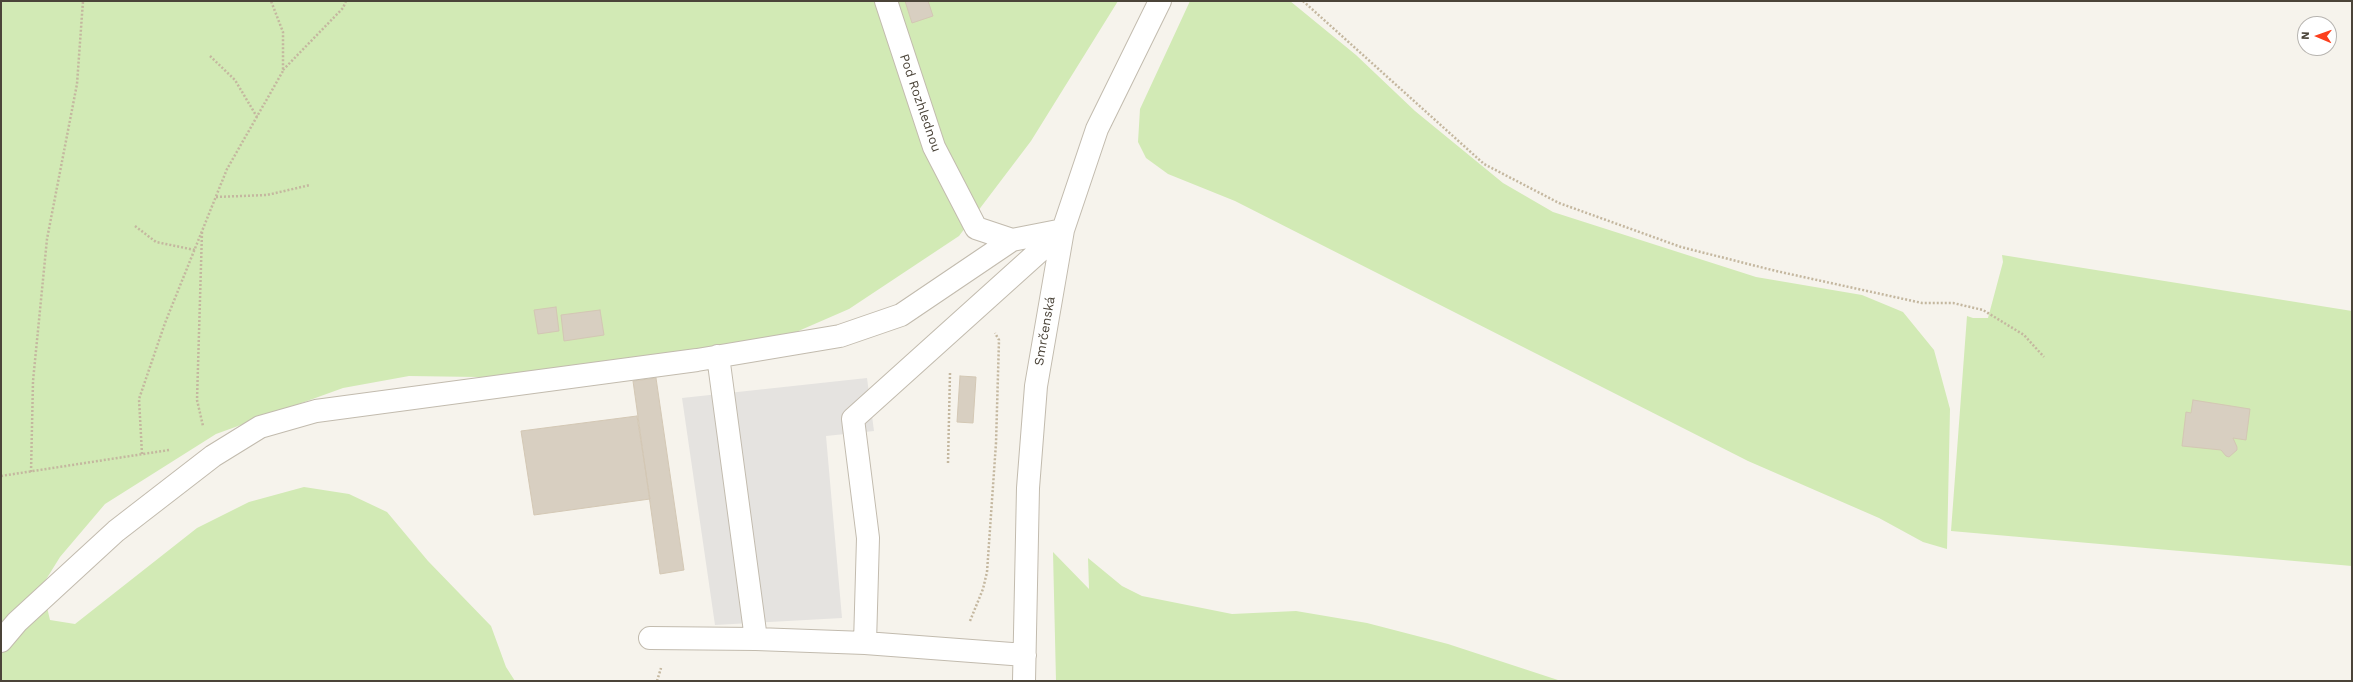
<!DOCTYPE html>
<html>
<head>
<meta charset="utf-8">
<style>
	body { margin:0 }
	#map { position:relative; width:2353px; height:682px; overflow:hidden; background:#f6f3ec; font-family:"Work Sans",sans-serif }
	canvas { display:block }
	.frame { position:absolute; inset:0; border:2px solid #4b4439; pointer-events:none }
	.north { position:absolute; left:2297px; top:16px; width:40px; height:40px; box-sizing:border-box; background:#fff; border:1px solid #b7b4b0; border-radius:50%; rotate:272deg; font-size:11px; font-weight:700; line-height:16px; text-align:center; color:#4b4439 }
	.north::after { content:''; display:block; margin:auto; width:14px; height:18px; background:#fc3f1d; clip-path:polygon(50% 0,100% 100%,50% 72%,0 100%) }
</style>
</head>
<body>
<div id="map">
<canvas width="2353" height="682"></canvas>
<div class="frame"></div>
<div class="north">N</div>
</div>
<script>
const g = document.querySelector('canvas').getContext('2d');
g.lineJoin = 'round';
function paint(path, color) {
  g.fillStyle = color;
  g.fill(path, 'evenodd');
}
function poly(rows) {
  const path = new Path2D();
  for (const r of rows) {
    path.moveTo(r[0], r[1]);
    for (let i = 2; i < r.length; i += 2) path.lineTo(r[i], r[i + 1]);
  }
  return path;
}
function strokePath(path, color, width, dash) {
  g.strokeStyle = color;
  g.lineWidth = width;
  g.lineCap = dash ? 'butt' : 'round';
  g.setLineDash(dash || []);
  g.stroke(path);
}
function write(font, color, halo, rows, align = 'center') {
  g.font = font + ' "Work Sans",sans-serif';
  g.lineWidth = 4;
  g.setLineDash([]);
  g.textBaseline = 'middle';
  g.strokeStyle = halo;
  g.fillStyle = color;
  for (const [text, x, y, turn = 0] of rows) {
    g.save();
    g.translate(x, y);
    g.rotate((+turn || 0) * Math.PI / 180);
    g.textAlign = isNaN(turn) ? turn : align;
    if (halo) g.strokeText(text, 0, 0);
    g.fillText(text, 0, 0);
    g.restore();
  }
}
paint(poly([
	[1,1,1118,1,1031,141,959,236,849,309,711,369,615,379,409,376,343,388,216,434,105,504,60,557,42,586,50,620,75,624,197,528,249,502,304,487,349,494,387,512,428,561,491,626,506,667,515,681,1,681],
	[1190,1,1290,1,1356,55,1415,111,1503,183,1553,212,1756,277,1862,295,1903,312,1934,350,1950,409,1947,549,1923,542,1879,518,1748,461,1235,201,1168,174,1146,158,1138,142,1140,109],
	[2002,255,2352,311,2352,566,1951,531,1967,316,1973,318,1988,318,2003,262],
	[1053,552,1089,589,1088,558,1122,586,1142,596,1232,614,1296,611,1367,623,1448,644,1561,681,1056,681]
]), '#d2eab5');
paint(poly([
	[867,378,874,431,826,436,842,618,715,625,682,398]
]), '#e5e3e0');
const building = poly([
	[905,1,928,1,933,16,912,23,905,1],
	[556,307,559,331,538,334,534,310,556,307],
	[600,310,604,335,564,341,561,315,600,310],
	[960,376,976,377,973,423,957,422,960,376],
	[656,378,684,570,660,574,633,381,656,378],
	[2193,400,2250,409,2246,440,2233,438,2237,447,2237,450,2229,457,2226,456,2221,450,2182,446,2186,412,2191,413,2193,400],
	[637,416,650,499,534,515,521,431,637,416]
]);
paint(building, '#d8cfc1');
strokePath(building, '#d3c7b4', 1);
const minor = poly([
	[886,1,934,147,976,228,1012,240,1063,230],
	[718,356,756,639,865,643,1025,655],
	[650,638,756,639],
	[1,641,17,622,116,531,213,456,260,427,316,411,697,360,840,336,901,315,1012,240],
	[865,643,868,538,853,419,1063,230],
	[1024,681,1028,488,1036,386,1063,230,1097,129,1160,1]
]);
strokePath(minor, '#c2bbae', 24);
strokePath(poly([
	[1303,1,1484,164,1559,203,1681,247,1776,271,1922,303,1953,303,1983,310,2024,335,2044,357],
	[210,56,235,80,257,117],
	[283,70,343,8,346,1],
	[216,197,267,195,310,185],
	[135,226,156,242,195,250],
	[202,232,197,400,203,426],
	[142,454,139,399,165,323,227,169,283,71,283,32,271,1],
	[948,463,950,373],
	[31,472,33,381,47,239,77,84,83,1],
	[1,476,169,450],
	[970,621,983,589,987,572,996,443,999,340,995,333],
	[657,681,661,668]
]), '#c4b79f', 2.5, [2, 2]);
strokePath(minor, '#fff', 22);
write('13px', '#4b4439', '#fff', [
	["Pod Rozhlednou",920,103,71],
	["Smrčenská",1045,331,-80]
]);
</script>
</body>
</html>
